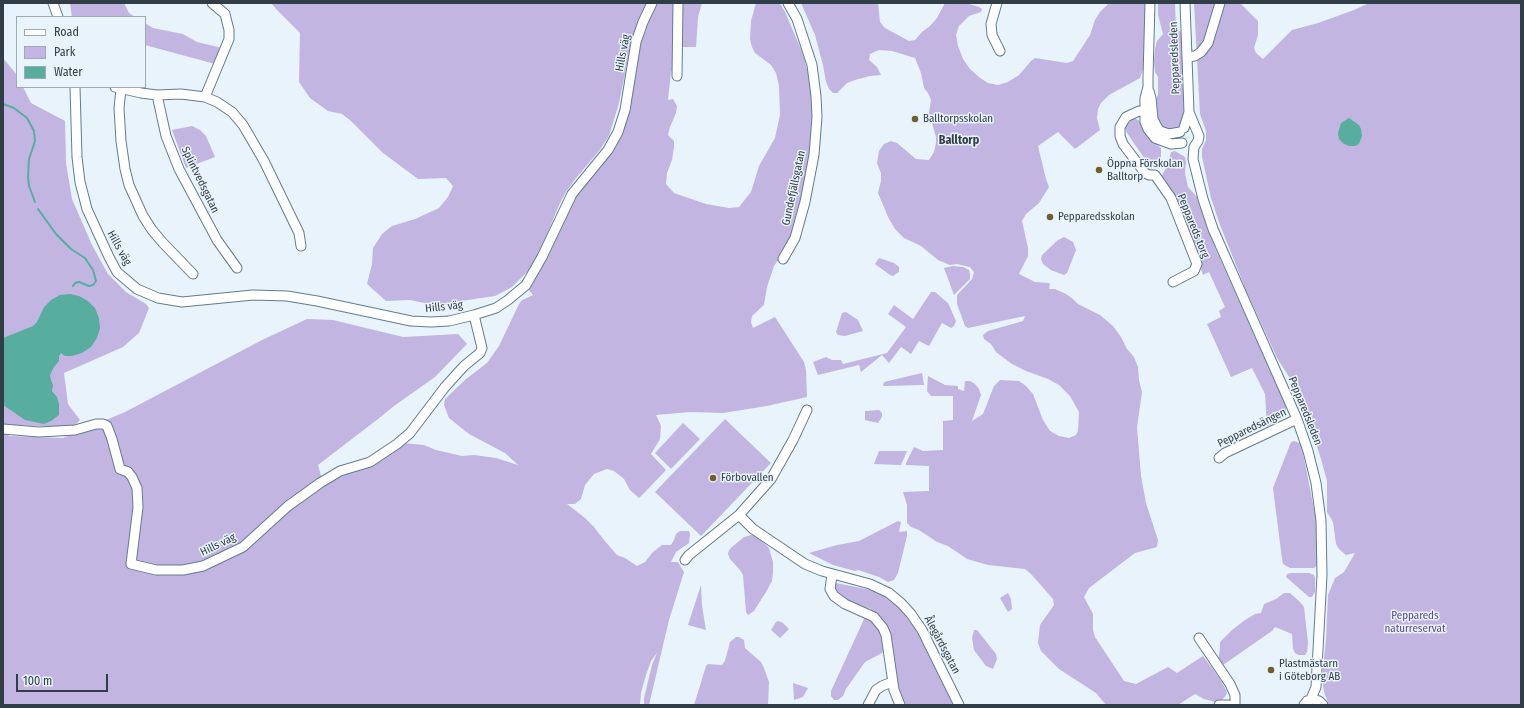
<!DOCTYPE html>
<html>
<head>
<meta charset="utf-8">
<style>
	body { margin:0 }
	#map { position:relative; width:1524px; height:708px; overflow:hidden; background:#e8f3fc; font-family:"Fira Sans Condensed",sans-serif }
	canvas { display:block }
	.frame { position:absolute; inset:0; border:4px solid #323e47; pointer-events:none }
	.legend { position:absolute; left:16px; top:16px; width:130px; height:72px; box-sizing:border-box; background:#e8f3fc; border:1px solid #9fabb4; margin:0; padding:5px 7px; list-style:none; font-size:12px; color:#323e47 }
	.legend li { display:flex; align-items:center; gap:8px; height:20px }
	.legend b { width:20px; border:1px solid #9fabb4 }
	.scale { position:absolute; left:16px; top:674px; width:92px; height:18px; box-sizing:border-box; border:2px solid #323e47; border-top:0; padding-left:5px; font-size:12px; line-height:14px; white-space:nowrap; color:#323e47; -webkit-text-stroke:3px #e8f3fc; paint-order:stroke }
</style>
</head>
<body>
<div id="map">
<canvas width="1524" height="708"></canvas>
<div class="frame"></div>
<ul class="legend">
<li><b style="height:5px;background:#fff"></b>Road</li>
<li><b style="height:11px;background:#c3b5e2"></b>Park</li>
<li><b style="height:11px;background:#57ae9f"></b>Water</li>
</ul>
<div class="scale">100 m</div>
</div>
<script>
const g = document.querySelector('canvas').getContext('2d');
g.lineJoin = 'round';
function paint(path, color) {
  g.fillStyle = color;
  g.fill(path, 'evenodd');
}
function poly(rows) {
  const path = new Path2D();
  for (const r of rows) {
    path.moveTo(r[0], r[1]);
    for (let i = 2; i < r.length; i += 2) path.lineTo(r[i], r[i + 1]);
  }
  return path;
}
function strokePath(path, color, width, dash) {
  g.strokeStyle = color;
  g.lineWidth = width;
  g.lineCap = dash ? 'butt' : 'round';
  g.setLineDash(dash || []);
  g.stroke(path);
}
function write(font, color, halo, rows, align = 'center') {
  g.font = font + ' "Fira Sans Condensed",sans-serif';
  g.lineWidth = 3;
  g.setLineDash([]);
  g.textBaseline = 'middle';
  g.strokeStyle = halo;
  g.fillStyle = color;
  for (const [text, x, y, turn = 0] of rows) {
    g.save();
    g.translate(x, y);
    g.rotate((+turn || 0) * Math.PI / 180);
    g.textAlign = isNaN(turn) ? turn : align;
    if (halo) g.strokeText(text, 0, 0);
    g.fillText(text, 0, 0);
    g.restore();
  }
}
paint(poly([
	[70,3,124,3,129,13,135,17,72,17],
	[271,3,647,3,632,40,619,103,609,136,599,151,576,178,566,192,559,205,542,247,530,269,512,287,495,296,434,305,410,300,386,301,367,284,372,264,373,248,382,234,392,226,415,219,439,208,448,197,453,186,446,178,418,179,383,153,351,121,342,114,328,111,310,98,299,82,300,33,277,10],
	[656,3,675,3,674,67,671,72,668,100,673,99,677,106,676,113,670,127,668,135,674,141,674,147,672,160,667,173,666,184,674,193,706,204,729,208,739,207,751,192,759,166,775,138,780,115,779,86,776,73,771,65,755,53,752,47,750,39,751,21,756,3,780,3,785,12,803,54,810,81,812,112,811,148,806,181,792,240,774,266,767,287,764,305,752,316,751,322,753,328,775,317,804,362,806,370,807,397,767,406,723,413,690,412,656,415,661,426,660,439,651,454,666,470,648,489,639,498,630,490,624,479,614,471,607,469,594,474,585,485,581,499,575,504,567,504,585,518,594,527,604,540,617,555,625,558,637,566,645,562,653,552,662,545,671,545,674,540,676,534,680,531,689,531,690,534,689,543,676,552,671,562,678,562,684,572,669,620,649,705,644,705,644,698,652,665,657,653,651,661,646,675,641,693,640,705,3,705,3,427,9,436,63,438,125,412,262,340,307,319,333,320,403,337,458,334,467,344,435,377,394,406,378,419,318,465,323,483,403,443,424,445,436,450,462,456,474,455,496,458,518,465,505,453,469,434,449,418,444,405,445,399,466,379,487,363,499,346,519,304,522,300,533,295,528,289,530,286,576,194,615,146,640,38],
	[682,3,702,3,698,17,696,47,681,47],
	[801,3,878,3,880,22,885,28,909,41,915,40,922,32,930,26,937,18,945,3,966,3,979,7,982,9,981,12,969,16,959,26,956,35,958,46,963,59,970,69,980,78,988,83,998,85,1008,82,1019,75,1031,61,1035,58,1067,63,1073,61,1090,35,1095,20,1100,12,1109,3,1145,3,1144,67,1140,78,1109,95,1101,103,1098,109,1097,118,1100,130,1075,149,1058,132,1038,146,1046,179,1049,187,1039,203,1026,214,1022,221,1028,248,1028,256,1019,274,1035,282,1049,283,1050,285,1049,289,1055,289,1066,294,1073,299,1078,304,1100,315,1113,326,1121,337,1127,349,1134,357,1138,367,1139,380,1142,392,1137,427,1141,476,1146,503,1158,540,1157,547,1135,553,1089,588,1084,597,1093,614,1093,630,1095,637,1124,681,1136,684,1168,667,1177,673,1203,656,1220,679,1226,690,1227,693,1225,697,1220,701,1215,702,1204,699,1195,694,1178,705,1106,705,1096,693,1059,669,1041,651,1038,643,1040,625,1054,605,1053,599,1031,574,1025,569,988,565,967,559,948,546,937,542,919,530,911,527,907,523,907,505,903,492,929,491,929,466,906,465,906,463,914,447,923,451,943,450,943,421,953,420,953,396,931,396,927,391,928,376,945,385,958,386,958,389,964,391,965,381,970,381,975,384,979,389,981,395,972,421,983,414,994,386,1000,380,1019,381,1026,386,1033,394,1043,420,1050,431,1059,436,1069,438,1076,435,1078,431,1079,412,1070,396,1059,385,1048,379,1026,371,1012,364,996,352,991,344,984,339,983,335,988,331,1023,321,1025,316,968,328,965,326,957,304,957,295,972,279,974,272,970,267,957,264,950,265,938,260,921,246,904,238,895,229,889,219,878,193,881,181,881,173,877,163,879,151,884,144,891,141,897,143,916,159,929,160,934,152,936,143,936,137,929,113,931,100,928,93,924,88,921,73,915,58,892,51,879,50,870,54,869,60,877,67,881,75,870,76,855,80,847,83,837,93,833,93,829,89,826,82,823,65,815,35],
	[1158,3,1175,3,1176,29,1181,32,1185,119,1180,129,1167,132,1158,122,1155,101,1158,95,1158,77,1155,72,1154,62,1155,49,1157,41,1163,34,1158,15],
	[1194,3,1240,3,1258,21,1258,35,1254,48,1256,53,1263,59,1292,30,1318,23,1354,10,1369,3,1521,3,1521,705,1329,705,1324,692,1322,679,1326,639,1328,595,1335,578,1344,572,1355,553,1346,555,1339,549,1336,544,1333,522,1327,512,1327,481,1321,459,1300,394,1277,358,1246,290,1220,225,1211,198,1202,157,1202,149,1206,140,1206,131,1200,114],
	[145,23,153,28,183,34,197,42,222,48,215,64,145,45],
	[3,58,17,75,17,87,23,87,31,103,65,121,66,163,72,199,92,245,108,274,126,292,146,304,149,308,139,333,123,347,64,373,68,404,80,420,73,427,5,425,3,422],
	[1134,118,1142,122,1152,140,1161,148,1161,159,1157,167,1154,167,1149,165,1127,133,1125,128,1127,124],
	[192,126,200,130,206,136,215,157,186,168,172,130],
	[1175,151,1185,157,1186,162,1185,173,1188,187,1197,197,1216,250,1286,406,1286,412,1284,415,1267,427,1265,394,1252,368,1231,377,1207,324,1221,317,1219,311,1225,307,1209,272,1203,275,1201,269,1202,264,1181,212,1160,179,1168,164,1171,152],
	[1064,237,1073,242,1076,250,1067,273,1064,275,1051,270,1043,264,1041,259,1042,255,1058,240],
	[879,258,894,263,899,267,899,272,893,276,890,275,875,264],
	[953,266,963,267,969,270,970,274,970,279,954,295,944,268],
	[931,292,935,292,948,303,956,321,954,326,951,328,942,323,929,346,919,341,911,354,901,347,889,363,882,355,861,372,859,365,818,375,813,362,826,357,832,360,841,360,843,364,887,353,906,327,888,314,894,305,913,319],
	[846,312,858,320,863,331,845,336,838,335,836,332,842,313],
	[922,373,924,385,883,386,884,382],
	[879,410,882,413,882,417,878,423,865,420,865,411],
	[725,419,771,463,701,536,655,492],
	[683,423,700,439,671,469,655,453],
	[1294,441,1300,443,1302,448,1316,519,1318,565,1314,568,1290,568,1283,564,1282,559,1273,488,1291,442],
	[879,451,907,451,901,465,874,464],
	[898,521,901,522,899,532,907,531,907,536,898,573,894,580,888,582,879,577,858,570,855,571,833,565,809,553,837,545,859,541],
	[751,535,754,535,760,539,769,548,773,562,773,572,772,581,766,592,754,611,748,615,746,612,743,575,740,570,730,559,728,554,729,550,732,547,744,537],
	[1291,573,1309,573,1314,575,1315,578,1315,592,1312,597,1309,597,1286,577,1287,574],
	[836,583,876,591,895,603,915,628,928,651,953,705,904,705,898,689,884,623,878,615,868,607,869,609,866,610,851,604,834,591],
	[701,585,702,606,706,630,688,625],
	[1008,593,1011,599,1012,609,1008,612,1000,598],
	[1284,593,1290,593,1300,602,1304,607,1308,643,1307,652,1305,655,1298,655,1295,653,1293,649,1292,634,1275,627,1272,631,1223,665,1218,662,1220,648,1220,642,1232,630,1245,620,1255,614,1261,613,1264,604,1276,599],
	[865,617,872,619,883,635,884,649,882,653,865,662,846,689,843,696,838,700,834,700,831,696,831,691],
	[778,621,783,623,789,629,780,638,771,630,776,622],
	[974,630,977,630,996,654,997,659,993,669,986,666,974,650,972,638],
	[736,637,739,637,744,640,745,648,761,662,764,668,769,682,768,705,694,705,706,666,708,664,722,665,725,661,730,642],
	[793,683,808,688,803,697,794,700]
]), '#c3b5e2');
paint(poly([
	[1349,118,1359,125,1361,129,1362,136,1359,144,1355,146,1349,146,1344,144,1339,139,1338,133,1341,123],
	[70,294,79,296,88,301,95,308,99,318,100,328,97,338,91,347,82,353,72,356,65,356,61,353,59,356,59,361,54,367,50,375,51,380,53,385,52,391,57,397,59,404,59,415,51,421,44,424,25,420,3,405,3,338,33,326,37,322,44,307,51,300,60,295]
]), '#57ae9f');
strokePath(poly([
	[3,104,14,108,27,118,34,131,35,141,29,159,28,177,29,186,35,202],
	[38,209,56,234,71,249,85,258,93,270,96,281,93,285,89,286,79,282,75,283,73,286]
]), '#57ae9f', 2);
const minor = poly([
	[53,3,58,17],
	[997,3,991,24,992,35,1000,51],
	[1150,3,1148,77,1148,87,1145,98,1145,122,1148,129,1155,138,1171,144,1182,143],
	[1187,57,1195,56,1201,52,1208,43,1220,3],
	[677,76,678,3],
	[75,87,77,157,80,182,87,209,109,257,117,272,137,289,158,298,182,302,253,295,287,296,317,301,411,321,431,322,449,321,474,315],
	[115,87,141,93,157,95,181,94,205,97,217,102,232,112,243,125,264,161,299,233,301,246],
	[121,89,119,108,121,141,125,169,129,185,143,216,152,230,163,243,193,274],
	[1149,91,1151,98,1153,119,1157,127,1160,131,1169,134,1180,132],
	[157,95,166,136,179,169,217,240,237,268],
	[205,97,229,39,229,30,225,14,212,3],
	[1152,112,1139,111,1126,117,1120,127,1120,136,1123,144,1145,173,1149,175,1155,175,1171,198,1197,264,1194,271,1173,282],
	[1189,112,1199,136,1198,141,1194,147,1193,159,1203,199,1213,229,1297,419,1308,451,1316,483,1321,521,1322,575,1316,687,1311,699],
	[1184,128,1189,112,1185,3],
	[783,259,795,238,805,202,814,155,817,117,816,96,812,65,797,19,788,3],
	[3,429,39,432,75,430,96,424,103,424,107,426,112,439,120,469,128,472,132,477,137,488,138,507,131,564,156,570,183,570,203,566,243,547,288,506,320,483,340,471,370,462,397,444,410,433,445,387,464,366,480,353,482,348,474,315,496,308,508,300,526,285,542,257,572,194,608,150,618,132,625,110,636,42,643,22,652,3],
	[1219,458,1225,453,1297,419],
	[739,515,753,529,805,564,822,571,870,584,889,593,901,603,911,614,922,630,959,705],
	[685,560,689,555,739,515,771,479,793,440,807,410],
	[832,575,830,589,834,596,845,604,874,617,883,628,886,635,894,690,900,705],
	[1199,638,1230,684,1235,695,1235,705],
	[868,705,876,690,882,686,892,682],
	[1219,705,1228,705],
	[1304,705,1307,701,1313,699,1319,701,1323,705]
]);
strokePath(minor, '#627c8f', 11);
strokePath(minor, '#fff', 9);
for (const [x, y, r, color] of [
	[915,119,4,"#6f5f2d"],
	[1099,170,4,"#6f5f2d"],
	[1050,217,4,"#6f5f2d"],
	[713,478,4,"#6f5f2d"],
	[1271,670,4,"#6f5f2d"]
]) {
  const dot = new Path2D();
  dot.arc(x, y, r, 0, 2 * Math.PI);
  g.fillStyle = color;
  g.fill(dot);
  strokePath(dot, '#e8f3fc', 1.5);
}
write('11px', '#323e47', '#e8f3fc', [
	["Hills väg",623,53,-79],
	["Pepparedsleden",1175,58,-92],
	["Splintvedsgatan",200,180,64],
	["Gundefjällsgatan",794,188,-78],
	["Peppareds torg",1193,226,68],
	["Hills väg",119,248,61],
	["Hills väg",444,307,-6],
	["Pepparedsleden",1305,411,68],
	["Pepparedsängen",1252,428,-26],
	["Hills väg",218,545,-26],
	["Ålegårdsgatan",942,645,62]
]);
write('11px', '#323e47', '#e8f3fc', [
	["Balltorpsskolan",923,119],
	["Öppna Förskolan",1107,164],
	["Balltorp",1107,177],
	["Pepparedsskolan",1058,217],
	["Förbovallen",721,478],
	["Plastmästarn",1279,664],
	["i Göteborg AB",1279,677]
], 'left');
write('11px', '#62468f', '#e8f3fc', [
	["Peppareds",1415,616],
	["naturreservat",1415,629]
]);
write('bold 12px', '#323e47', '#e8f3fc', [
	["Balltorp",959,141]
]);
</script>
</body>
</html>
